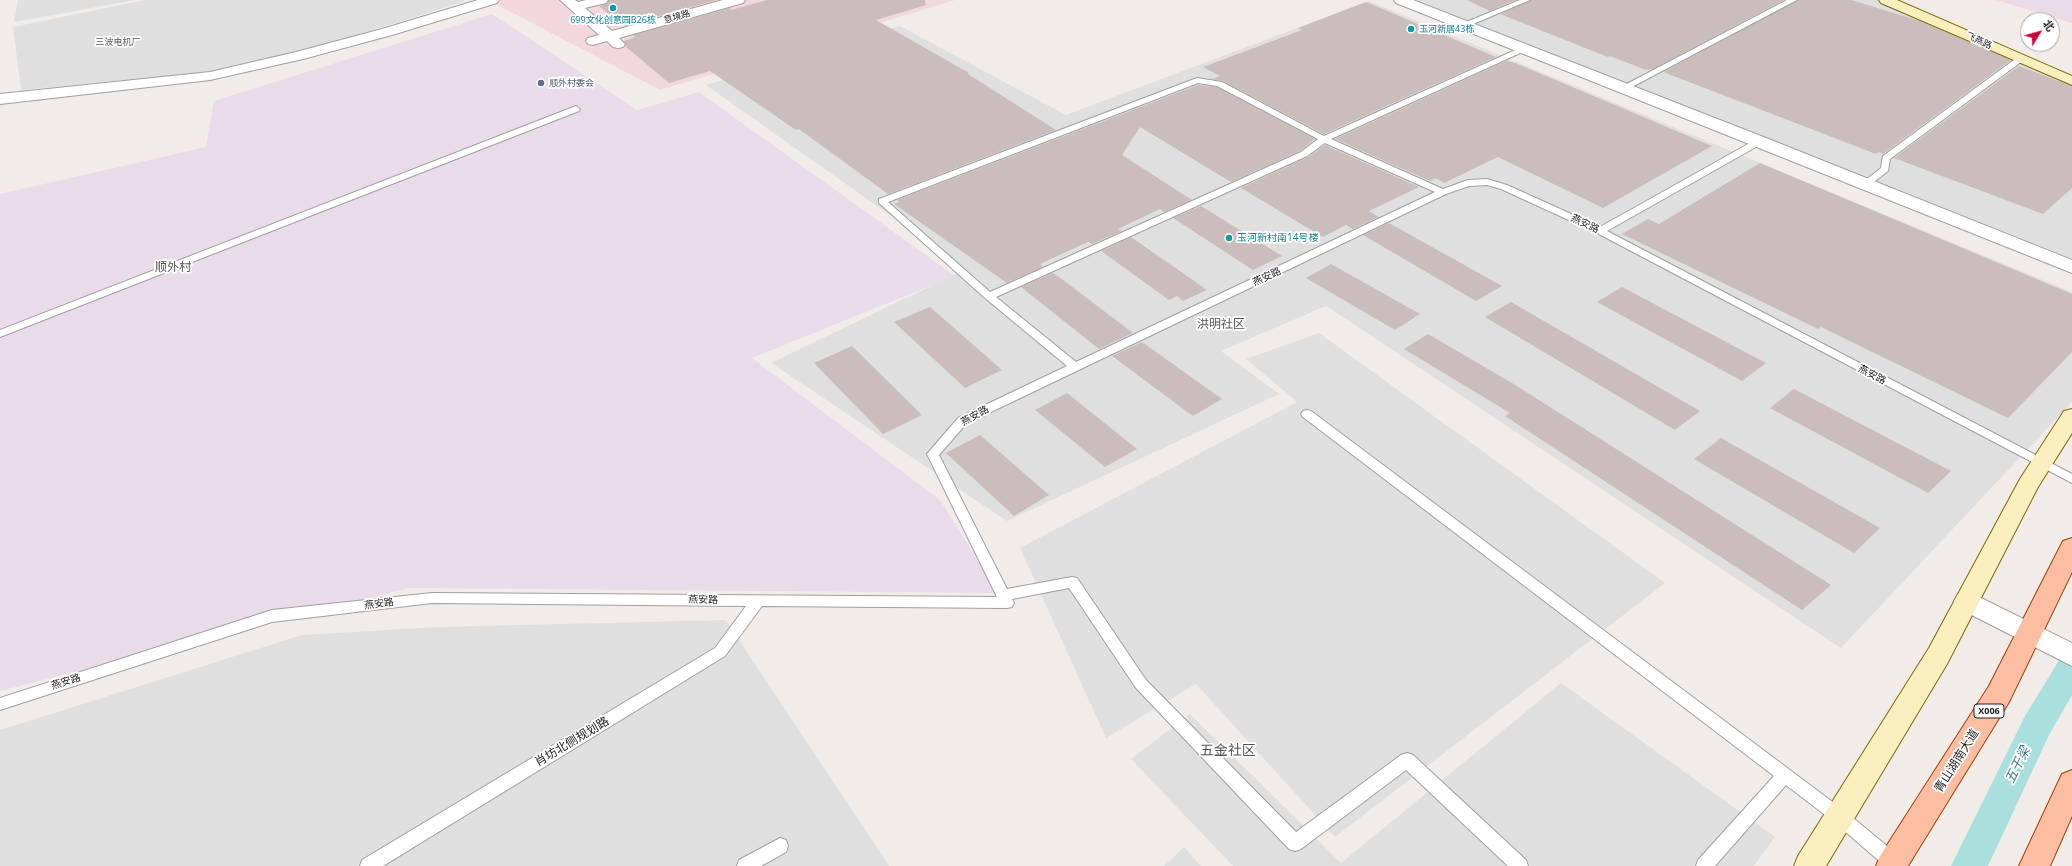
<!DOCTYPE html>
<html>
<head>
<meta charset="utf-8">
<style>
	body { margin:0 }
	#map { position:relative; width:2072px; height:866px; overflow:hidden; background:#f2ece9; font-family:"Open Sans","Noto Sans SC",sans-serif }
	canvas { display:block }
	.north { position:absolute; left:2020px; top:12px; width:40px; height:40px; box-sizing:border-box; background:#fff; border:1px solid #a7a7a7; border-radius:50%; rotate:53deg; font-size:11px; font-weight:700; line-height:16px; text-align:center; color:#222 }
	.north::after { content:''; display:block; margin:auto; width:14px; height:18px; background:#d30038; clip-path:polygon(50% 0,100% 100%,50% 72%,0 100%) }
</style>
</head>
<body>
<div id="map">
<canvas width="2072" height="866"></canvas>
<div class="north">北</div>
</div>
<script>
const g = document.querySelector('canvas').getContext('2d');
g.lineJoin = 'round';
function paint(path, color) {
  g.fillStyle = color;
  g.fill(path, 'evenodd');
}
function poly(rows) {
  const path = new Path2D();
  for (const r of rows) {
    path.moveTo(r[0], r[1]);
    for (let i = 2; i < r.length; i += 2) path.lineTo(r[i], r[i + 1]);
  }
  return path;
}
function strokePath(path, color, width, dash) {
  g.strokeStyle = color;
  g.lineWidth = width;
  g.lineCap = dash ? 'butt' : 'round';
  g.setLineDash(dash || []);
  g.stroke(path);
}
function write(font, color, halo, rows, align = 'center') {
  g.font = font + ' "Open Sans","Noto Sans SC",sans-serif';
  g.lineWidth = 3.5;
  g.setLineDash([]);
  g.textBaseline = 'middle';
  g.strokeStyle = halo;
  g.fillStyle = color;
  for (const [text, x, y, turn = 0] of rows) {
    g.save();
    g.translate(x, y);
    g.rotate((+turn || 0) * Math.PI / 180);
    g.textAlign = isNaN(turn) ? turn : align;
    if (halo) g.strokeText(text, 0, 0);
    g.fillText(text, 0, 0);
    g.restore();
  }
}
paint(poly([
	[18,0,135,0,14,22],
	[145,0,464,0,465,1,323,46,210,72,21,90,13,27],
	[1405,0,1880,0,2072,74,2072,266],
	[1369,1,2072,292,2072,402,1841,648,1326,306,1221,351,1279,394,1007,521,771,363,966,269,706,85,900,26,1066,115],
	[1319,333,1665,583,1335,837,1196,684,1106,738,1020,548,1297,402,1246,359],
	[726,620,889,866,0,866,0,730,302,635,438,627],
	[1561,683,1775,837,1754,866,1233,866,1131,759,1190,714,1341,863],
	[1184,847,1201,866,1164,866]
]), '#e0dfdf');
paint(poly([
	[488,0,955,0,660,90],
	[1996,0,2072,0,2072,23]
]), '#f2d8de');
paint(poly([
	[2005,0,2072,0,2072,20],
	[492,14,637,110,699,92,955,276,752,358,940,500,998,593,409,588,0,691,0,194,206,147,214,101]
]), '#eadbeb');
paint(poly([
	[2072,653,2072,695,2049,735,1988,866,1951,866,2025,716,2061,657,2072,653]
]), '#a9dfdd');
paint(poly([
	[609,0,717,0,623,26,599,6,606,4],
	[767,0,925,0,926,5,876,20,969,73,968,74,1056,130,888,194,799,129,796,130,710,71,669,83,625,46,626,44,624,41,635,37,633,35,730,8,731,10],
	[1467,0,1516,0,1490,11],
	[1531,0,1784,0,1653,69,1646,70,1610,56,1608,57,1500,14],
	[1798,0,1851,0,1920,21,2011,60,1883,154,1879,152,1876,154,1663,72],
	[1366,2,1496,57,1324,134,1223,81,1212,79,1220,76,1203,67,1302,30,1298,28],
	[1506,61,1515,63,1712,146,1603,208,1498,157,1444,183,1436,178,1430,181,1335,139],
	[2019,66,2072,86,2072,188,2043,214,1894,158],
	[1198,85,1217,87,1315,139,1300,151,1231,182,1140,127,1122,155,1192,200,1164,212,1160,209,1118,229,1122,231,1092,244,1088,242,1040,264,1043,267,1007,283,894,204,899,202,897,200],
	[1325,145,1419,187,1369,211,1379,217,1353,229,1346,225,1323,237,1241,188,1308,157],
	[1760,163,2072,294,2072,352,2008,418,1821,327,1818,329,1622,234,1648,219,1659,224],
	[1201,206,1282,256,1253,270,1173,218],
	[1389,223,1502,286,1476,301,1363,235],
	[1131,237,1207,290,1183,301,1177,296,1169,300,1101,251],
	[1331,264,1420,314,1395,330,1306,278],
	[1053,273,1063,280,1133,333,1099,349,1021,287],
	[1622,287,1766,363,1742,381,1597,302],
	[1511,302,1700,411,1675,430,1485,317],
	[930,307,1002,370,965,388,894,322],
	[1428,334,1512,383,1831,585,1802,610,1505,416,1510,413,1404,349],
	[1142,342,1222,399,1193,416,1112,356],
	[852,346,922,415,883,434,814,363],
	[1794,389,1951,471,1928,493,1770,408],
	[1067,393,1137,449,1105,467,1035,410],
	[980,435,1049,495,1014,516,946,453],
	[1721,438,1880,528,1854,553,1694,459]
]), '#cabdbc');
const lane = poly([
	[1520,0,1530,0,1466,27,1459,25,1520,0],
	[1787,0,1797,0,1626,90,1619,88,1787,0],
	[1522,47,1529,49,1331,139,1443,189,1468,180,1487,179,1507,185,1600,227,1757,139,1763,139,1763,143,1607,231,2072,474,2072,483,1597,233,1501,189,1487,185,1469,186,1446,194,966,424,939,455,1007,589,1072,577,1077,578,1146,680,1296,832,1401,755,1407,753,1413,755,1526,860,1528,866,1508,866,1406,770,1301,849,1295,851,1289,849,1136,688,1069,588,1012,599,1014,603,1012,607,1007,608,762,606,725,656,383,866,360,866,362,860,715,648,746,606,432,603,272,622,0,710,0,698,272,610,432,593,997,597,927,454,958,418,1067,366,985,298,879,203,879,199,1197,78,1222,82,1324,136,1522,47],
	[1198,83,1217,86,1318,139,1301,152,990,292,888,202,1198,83],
	[1325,143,1435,192,1076,362,996,297,1307,156,1325,143],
	[2018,57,2025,59,1890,159,1888,171,1869,186,1863,186,1863,182,1881,168,1883,156,2018,57],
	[576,106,580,109,579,111,0,337,0,330,576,106],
	[1307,410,1311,411,1846,812,1899,856,1901,862,1900,866,1885,866,1834,822,1786,785,1715,866,1696,866,1698,860,1774,776,1303,417,1301,414,1303,411,1307,410],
	[780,838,786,840,788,846,786,852,761,866,737,866,739,860,780,838]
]);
const street = poly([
	[478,0,499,0,497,3,392,35,303,59,210,80,0,104,0,94,210,72,296,52,382,29,478,0],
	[560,0,575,0,578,2,586,0,608,0,606,3,585,8,612,31,723,0,745,0,743,3,619,38,625,44,623,47,618,48,613,47,607,41,593,45,588,44,586,41,588,38,599,35,560,0],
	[1394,0,1413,0,1766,138,2072,260,2072,273,1396,3,1394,0],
	[1967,591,2072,643,2072,666,1958,608,1954,601,1958,594,1967,591]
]);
const secondary = poly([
	[1879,0,1897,0,2072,76,2072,85,1881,3,1879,0],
	[2072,409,2072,433,2038,487,1947,664,1826,866,1794,866,1798,856,1929,648,2020,479,2064,411,2072,409]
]);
const primary = poly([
	[2072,538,2072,572,2009,702,1908,866,1876,866,1880,856,1989,686,2063,541,2072,538],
	[2072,770,2072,816,2050,866,2019,866,2062,774,2072,770]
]);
strokePath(lane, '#9f9f9f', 2);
strokePath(street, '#9f9f9f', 2);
strokePath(secondary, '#7d6a04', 2);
strokePath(primary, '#9f4000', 2);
paint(lane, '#fff');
paint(street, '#fff');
paint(secondary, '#faedbe');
paint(primary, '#fcbea3');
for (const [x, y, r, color] of [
	[613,8,4,"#0f9aa8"],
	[1411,29,4,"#0f9aa8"],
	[541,83,4,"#5c6f8a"],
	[1229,238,4,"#0f9aa8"]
]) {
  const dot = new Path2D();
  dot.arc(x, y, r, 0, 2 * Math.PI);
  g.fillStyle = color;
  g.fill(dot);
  strokePath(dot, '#fff', 1.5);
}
write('9px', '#222', '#fff', [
	["意境路",677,17,-16],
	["飞燕路",1979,41,24]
]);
write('9px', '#0d838f', '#fff', [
	["699文化创意园B26栋",613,20],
	["玉河新居43栋",1419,29,"left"]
]);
write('9px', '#555', '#fff', [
	["三波电机厂",118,42]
]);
write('9px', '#4e5e75', '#fff', [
	["顺外村委会",549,83]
], 'left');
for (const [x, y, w] of [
	[1989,711,30]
]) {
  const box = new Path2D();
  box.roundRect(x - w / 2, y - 7, w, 14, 3);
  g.fillStyle = '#fff';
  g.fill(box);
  strokePath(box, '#222', 1);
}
write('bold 9px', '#222', null, [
	["X006",1989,711]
]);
write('10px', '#222', '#fff', [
	["燕安路",1585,224,25],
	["燕安路",1267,277,-25],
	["燕安路",1872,375,28],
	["燕安路",975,416,-29],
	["燕安路",703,600,1],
	["燕安路",379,604,-7],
	["燕安路",66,682,-18]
]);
write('10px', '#0d838f', '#fff', [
	["玉河新村南14号楼",1237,238]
], 'left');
write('12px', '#555', '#fff', [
	["顺外村",173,268],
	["洪明社区",1221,325]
]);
write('12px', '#222', '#fff', [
	["肖坊北侧规划路",572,742,-31],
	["青山湖南大道",1957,761,-58]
]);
write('italic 13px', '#3d788a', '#fff', [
	["五干梁",2018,765,-64]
]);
write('14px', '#555', '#fff', [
	["五金社区",1228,751]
]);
</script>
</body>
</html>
